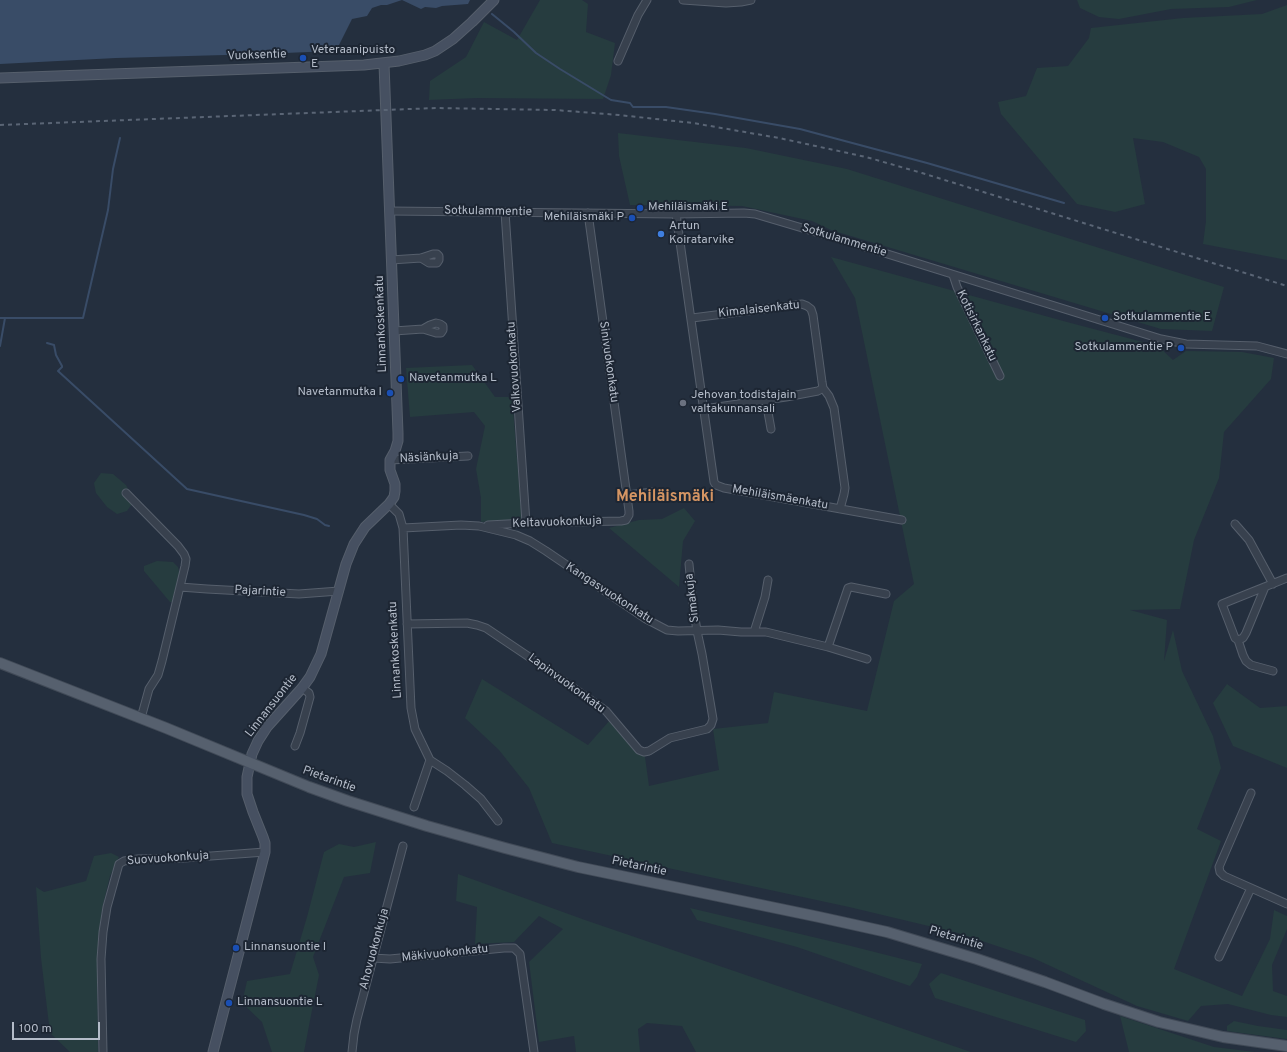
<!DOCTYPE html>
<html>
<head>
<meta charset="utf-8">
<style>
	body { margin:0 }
	#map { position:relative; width:1287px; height:1052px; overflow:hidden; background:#242f3e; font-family:Overpass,sans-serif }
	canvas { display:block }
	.scale { position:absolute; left:12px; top:1022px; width:88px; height:18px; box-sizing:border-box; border:2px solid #b4bcc9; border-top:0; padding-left:5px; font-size:12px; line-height:14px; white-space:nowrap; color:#b4bcc9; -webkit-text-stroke:3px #1d2633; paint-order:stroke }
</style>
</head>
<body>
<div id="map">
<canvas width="1287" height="1052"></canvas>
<div class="scale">100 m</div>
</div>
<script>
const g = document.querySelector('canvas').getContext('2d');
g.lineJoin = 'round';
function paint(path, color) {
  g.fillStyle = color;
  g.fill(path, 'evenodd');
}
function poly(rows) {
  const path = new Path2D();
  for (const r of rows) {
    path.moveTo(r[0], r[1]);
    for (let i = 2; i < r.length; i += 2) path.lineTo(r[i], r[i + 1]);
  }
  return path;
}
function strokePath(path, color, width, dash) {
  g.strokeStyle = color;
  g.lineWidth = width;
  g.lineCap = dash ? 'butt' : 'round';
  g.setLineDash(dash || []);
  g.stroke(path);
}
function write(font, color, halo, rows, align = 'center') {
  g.font = font + ' Overpass,sans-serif';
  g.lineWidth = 4;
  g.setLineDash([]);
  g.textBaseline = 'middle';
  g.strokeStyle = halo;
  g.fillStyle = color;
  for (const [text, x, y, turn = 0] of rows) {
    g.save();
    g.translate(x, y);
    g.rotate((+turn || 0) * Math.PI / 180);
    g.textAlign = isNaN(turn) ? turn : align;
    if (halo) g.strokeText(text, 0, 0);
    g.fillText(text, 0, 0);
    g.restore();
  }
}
paint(poly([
	[540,0,582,0,588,4,586,32,615,43,611,75,603,99,476,98,429,100,430,81,466,57,484,22,517,40],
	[1077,0,1257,0,1229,7,1171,9,1119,19,1099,17,1080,8],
	[1287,5,1287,260,1203,244,1206,221,1206,169,1199,157,1163,142,1133,138,1145,204,1115,212,1077,204,1001,114,998,102,1026,96,1037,68,1068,66,1089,38,1091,28,1183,18,1262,14],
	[618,133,746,148,847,169,1224,287,1212,331,1161,329,831,230,812,221,742,206,630,205,619,156],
	[831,257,1067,322,1158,346,1173,360,1186,351,1242,352,1274,358,1271,379,1224,432,1219,478,1194,540,1180,609,1130,610,1167,620,1164,661,1173,630,1182,671,1213,736,1221,768,1197,829,1221,841,1174,969,1242,996,1270,939,1274,910,1287,916,1287,929,1272,965,1273,991,1287,996,1287,1017,1271,1015,1228,1004,1201,1006,1188,1021,1137,1006,1033,958,958,933,849,907,552,843,529,788,499,750,465,718,482,679,588,745,610,720,645,757,649,786,719,770,713,729,768,723,774,692,867,711,894,601,914,584,855,298],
	[472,365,495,397,512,397,522,519,481,522,481,498,476,469,485,426,474,412,410,417,406,368],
	[101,473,113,474,126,485,134,501,127,511,117,514,107,507,96,493,94,483],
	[684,508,695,521,683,541,679,587,609,528,639,520,662,519],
	[157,561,173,562,178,567,180,577,175,602,170,602,144,571,144,566],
	[1227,684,1260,708,1287,706,1287,768,1233,746,1213,703],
	[376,842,370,873,344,877,313,957,319,975,312,1010,304,1052,272,1052,262,1022,242,1003,247,981,290,974,307,917,324,852,339,844,354,847],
	[111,853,119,857,110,876,103,905,99,931,97,960,98,1052,70,1052,50,1033,41,958,36,887,44,892,86,881,94,856],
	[458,874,585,920,971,1052,696,1052,682,1026,647,1023,638,1029,640,1052,576,1052,574,1036,539,1042,529,962,563,929,539,916,514,942,475,944,477,907,456,901],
	[690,908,851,946,922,964,917,977,910,986,797,947,697,920],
	[941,973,1085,1020,1086,1031,1076,1042,935,998,929,984],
	[1120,1016,1214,1047,1255,1052,1129,1052],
	[1234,1021,1258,1026,1287,1030,1287,1039,1227,1031,1227,1026]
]), '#263c3f');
paint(poly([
	[0,0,470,0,468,4,442,6,436,8,425,7,421,9,402,0,387,5,381,5,372,8,367,16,352,19,339,45,336,49,332,51,261,54,116,58,0,64]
]), '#394c67');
strokePath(poly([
	[492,14,514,32,536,53,560,69,611,100,630,103,633,107,666,107,715,114,800,129,927,163,1064,203],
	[0,318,83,318,108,210,113,169,120,138],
	[47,343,54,345,56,355,62,366,62,367,58,371,187,489,304,515,317,519,325,525,329,526],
	[0,346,5,318]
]), '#394c67', 2);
const street = poly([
	[683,0,726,3,741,2,751,0],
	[618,61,638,15,647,0],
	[389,211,676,214,744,213,755,214,836,238,1161,339,1186,344,1257,346,1287,354],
	[505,212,526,523],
	[676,214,714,482,716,485,724,488,902,520],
	[391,260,421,258,433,254,437,254,439,256,439,260,437,263,429,263,421,258],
	[953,275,957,287,1000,376],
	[692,318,802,304,807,306,811,309,813,315,822,382,823,388,829,396,834,408,845,488,844,494,840,509],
	[394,331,423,329,430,325,436,323,440,324,443,326,443,330,441,333,436,333,423,329],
	[766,401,771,429],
	[704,409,786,397,818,391,823,388],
	[390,460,468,456],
	[126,493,178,546,184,554,186,559,185,566,162,661,158,675,149,689,141,718],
	[627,495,653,492],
	[389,504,399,514,403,528,411,708,415,729,430,760,414,807],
	[1235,524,1249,540,1273,584],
	[488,525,526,523,621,521,626,520,629,515,629,511,588,213],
	[403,528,461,525,479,526,516,535,530,541,546,551,646,619,667,630,678,631,718,630,741,632,766,632,828,647,867,659],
	[180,587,207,589,299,594,339,591],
	[407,624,467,623,477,625,486,628,541,665,606,711,639,750,644,752,649,751,670,738,707,729,711,725,713,719,702,654,697,631,693,605,689,564],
	[754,632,765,597,768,580],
	[1238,640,1243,638,1246,633,1265,587],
	[828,647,848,588,851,587,886,594],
	[1273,671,1251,665,1246,661,1243,655,1238,640,1235,638,1222,604,1287,578],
	[295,746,300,733,310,697,309,693,302,688],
	[430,760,447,771,465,785,481,799,498,821],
	[1251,793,1219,867,1220,872,1224,876,1287,904],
	[1219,957,1251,888],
	[373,958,390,959,504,948,514,948,520,954,534,1052],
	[103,1052,101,959,103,932,107,907,119,864,124,861,138,859,184,858,265,852],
	[352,1052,354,1034,357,1019,403,846]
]);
const secondary = poly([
	[0,78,364,65,399,61,425,55,435,51,453,39,472,22,494,0],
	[213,1052,265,852,265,843,263,837,253,812,247,794,247,777,252,754,258,741,267,727,302,688,310,677,321,654,346,564,354,544,365,527,389,504,394,497,395,491,395,484,390,470,390,460,395,451,398,441,398,433,384,64]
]);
const primary = poly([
	[0,663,166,728,309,787,348,801,427,826,505,848,578,867,819,917,887,932,977,959,1045,982,1104,1004,1159,1022,1223,1037,1287,1046]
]);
strokePath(street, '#565f6c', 9);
strokePath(secondary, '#565f6c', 11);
strokePath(primary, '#414a57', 12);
strokePath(street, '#38414e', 7);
strokePath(secondary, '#465061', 9);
strokePath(primary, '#56606e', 10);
strokePath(poly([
	[0,125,436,108,555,110,619,115,693,123,779,138,866,157,922,173,1287,286]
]), '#5a6575', 2, [4, 4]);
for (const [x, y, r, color] of [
	[303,58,4,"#1a4fb4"],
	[640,208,4,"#1a4fb4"],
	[632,218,4,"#1a4fb4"],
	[661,234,4,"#3f7fe0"],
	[1105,318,4,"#1a4fb4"],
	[1181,348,4,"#1a4fb4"],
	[401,379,4,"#1a4fb4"],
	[390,393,4,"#1a4fb4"],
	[683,403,4,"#6b7280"],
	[236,948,4,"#1a4fb4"],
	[229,1003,4,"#1a4fb4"]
]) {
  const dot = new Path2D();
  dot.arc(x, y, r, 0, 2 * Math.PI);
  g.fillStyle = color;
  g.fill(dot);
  strokePath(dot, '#1d2633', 1.5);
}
write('12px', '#b4bcc9', '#1d2633', [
	["Veteraanipuisto",311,51],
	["E",311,65],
	["Mehiläismäki E",648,208],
	["Mehiläismäki P",624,218,"right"],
	["Artun",669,227],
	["Koiratarvike",669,241],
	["Sotkulammentie E",1113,318],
	["Sotkulammentie P",1173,348,"right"],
	["Navetanmutka L",409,379],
	["Navetanmutka I",382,393,"right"],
	["Jehovan todistajain",691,396],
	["valtakunnansali",691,410],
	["Linnansuontie I",244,948],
	["Linnansuontie L",237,1003]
], 'left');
write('12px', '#b4bcc9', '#1d2633', [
	["Vuoksentie",257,56,-2],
	["Sotkulammentie",488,212,1],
	["Sotkulammentie",844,241,17],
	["Kimalaisenkatu",759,310,-6],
	["Linnankoskenkatu",382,324,-92],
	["Kotisirkankatu",976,326,64],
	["Sinivuokonkatu",608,362,82],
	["Valkovuokonkatu",515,367,-94],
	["Näsiänkuja",429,458,-3],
	["Mehiläismäenkatu",780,498,10],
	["Keltavuokonkuja",557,523,-2],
	["Pajarintie",260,592,3],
	["Kangasvuokonkatu",609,594,33],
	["Simakuja",693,598,-97],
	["Linnankoskenkatu",396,650,-93],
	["Lapinvuokonkatu",566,684,36],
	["Linnansuontie",272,706,-52],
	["Pietarintie",329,780,20],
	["Suovuokonkuja",168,859,-4],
	["Pietarintie",639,867,12],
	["Pietarintie",956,939,17],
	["Ahovuokonkuja",375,949,-75],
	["Mäkivuokonkatu",445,954,-6]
]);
write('bold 16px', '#d59563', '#1d2633', [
	["Mehiläismäki",665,498]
]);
</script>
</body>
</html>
